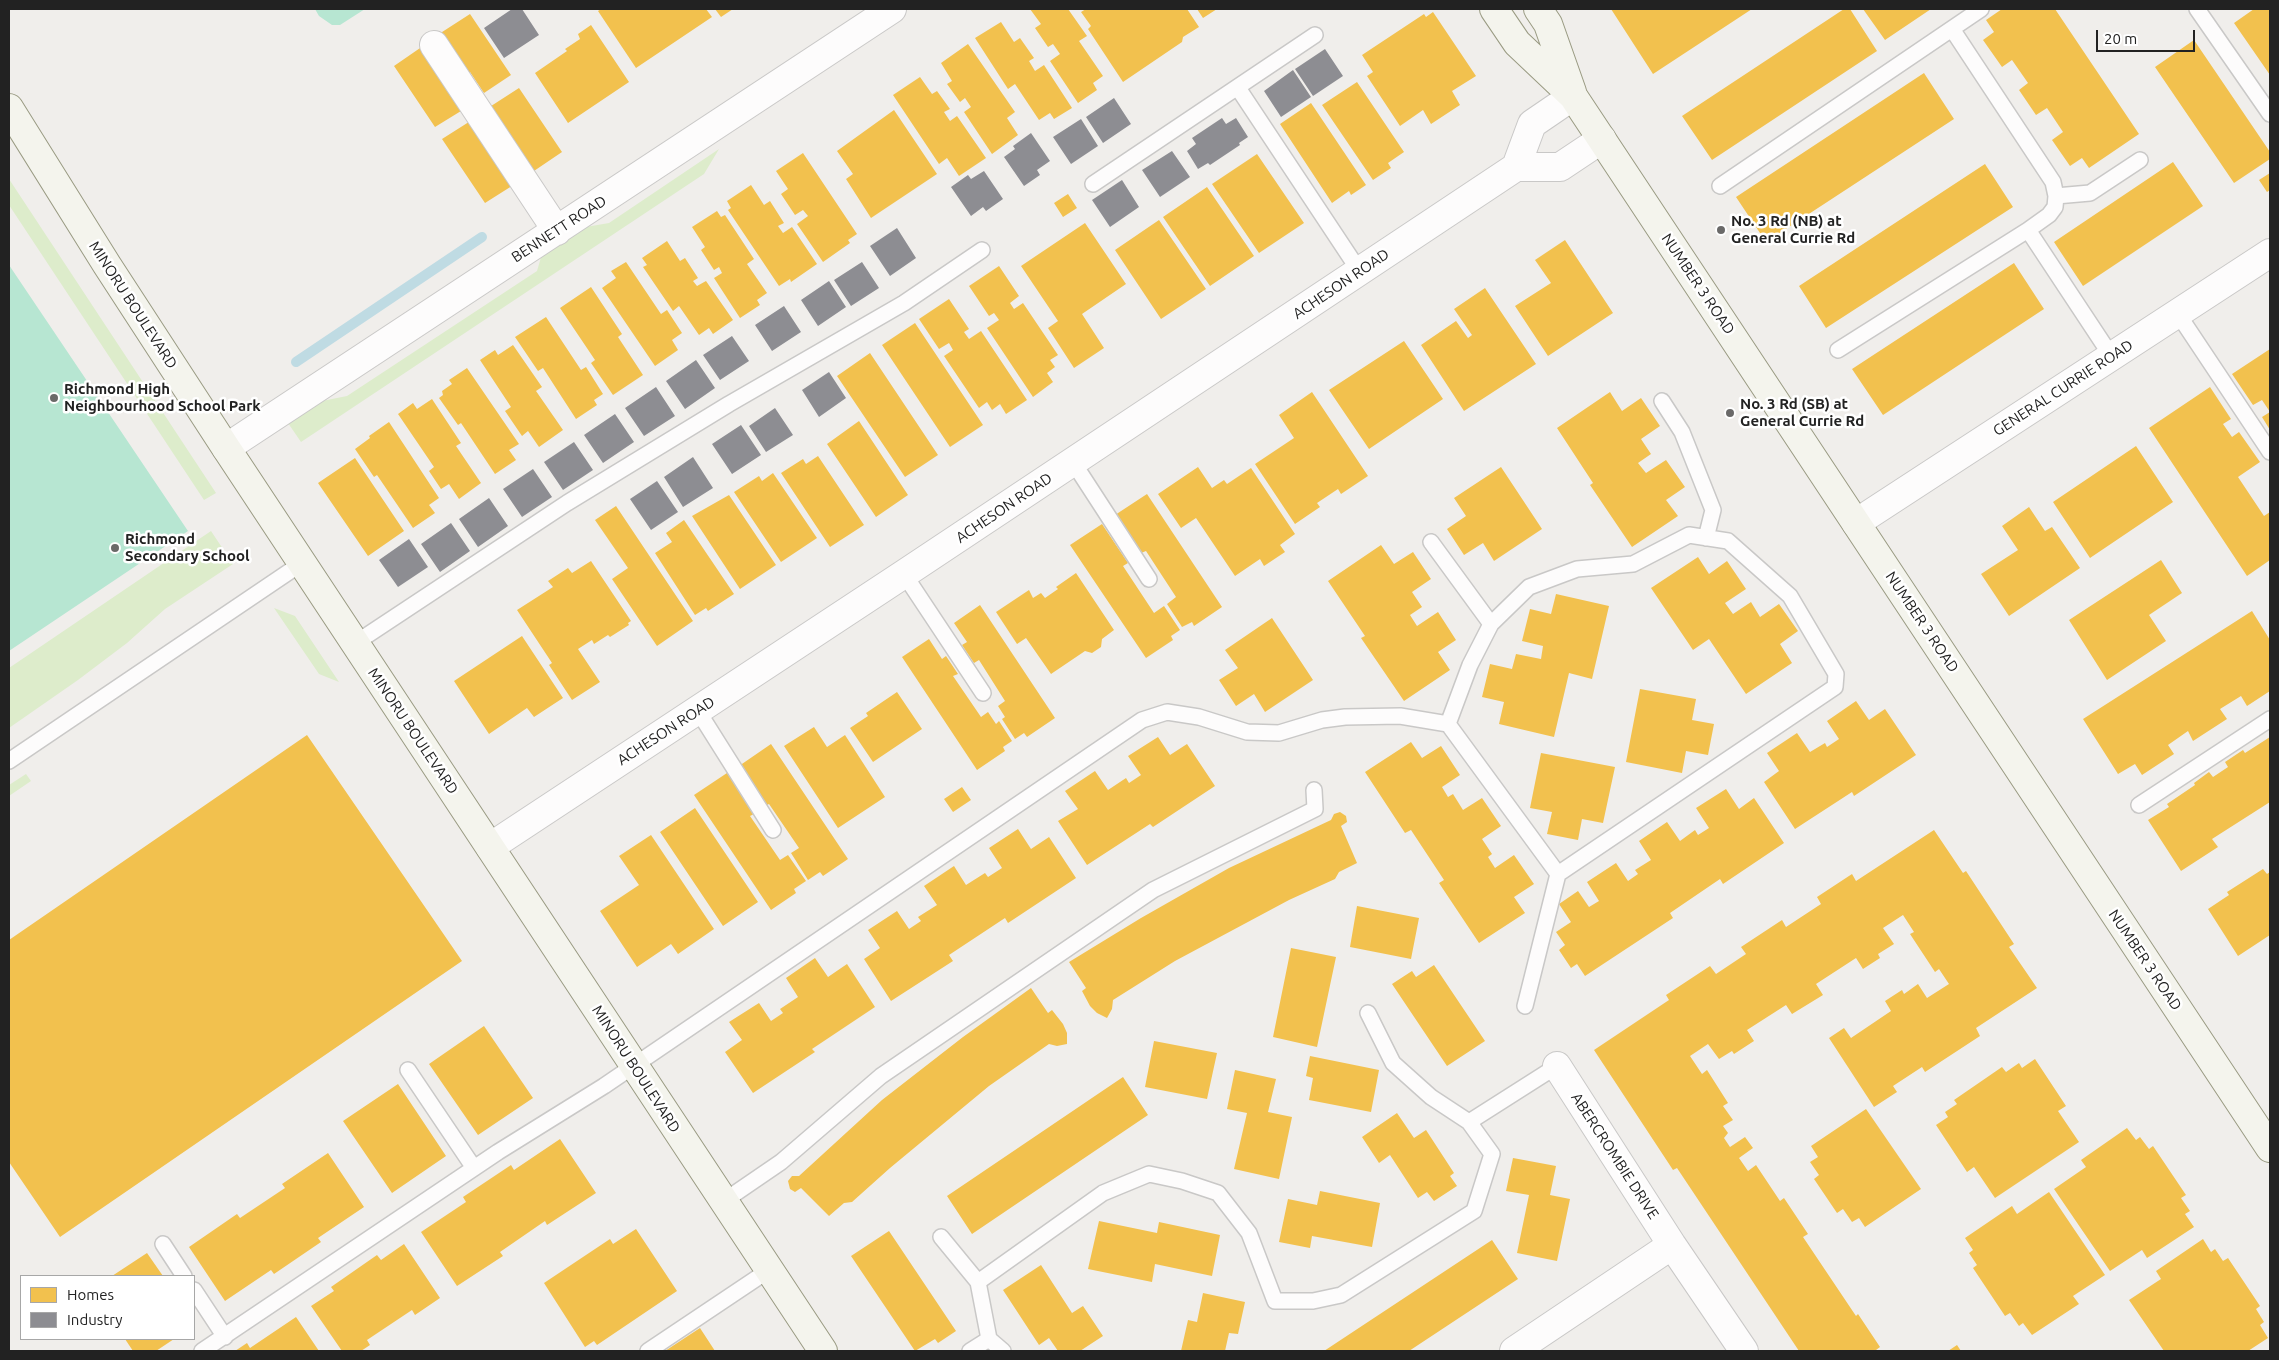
<!DOCTYPE html>
<html>
<head>
<meta charset="utf-8">
<style>
	body { margin:0 }
	#map { position:relative; width:2279px; height:1360px; overflow:hidden; background:#f0eeeb; font-family:Ubuntu,sans-serif }
	canvas { display:block }
	.frame { position:absolute; inset:0; border:10px solid #222; pointer-events:none }
	.legend { position:absolute; left:20px; top:1275px; width:175px; height:65px; box-sizing:border-box; background:#fff; border:1px solid #a7a7a7; margin:0; padding:6px 9px; list-style:none; font-size:15px; color:#222 }
	.legend li { display:flex; align-items:center; gap:10px; height:25px }
	.legend b { width:25px; border:1px solid #a7a7a7 }
	.scale { position:absolute; left:2096px; top:30px; width:99px; height:22px; box-sizing:border-box; border:2px solid #222; border-top:0; padding-left:6px; font-size:15px; line-height:18px; white-space:nowrap; color:#222; -webkit-text-stroke:4px #fff; paint-order:stroke }
</style>
</head>
<body>
<div id="map">
<canvas width="2279" height="1360"></canvas>
<div class="frame"></div>
<ul class="legend">
<li><b style="height:14px;background:#f2c14e"></b>Homes</li>
<li><b style="height:14px;background:#8d8d92"></b>Industry</li>
</ul>
<div class="scale">20 m</div>
</div>
<script>
const g = document.querySelector('canvas').getContext('2d');
g.lineJoin = 'round';
function paint(path, color) {
  g.fillStyle = color;
  g.fill(path, 'evenodd');
}
function poly(rows) {
  const path = new Path2D();
  for (const r of rows) {
    path.moveTo(r[0], r[1]);
    for (let i = 2; i < r.length; i += 2) path.lineTo(r[i], r[i + 1]);
  }
  return path;
}
function strokePath(path, color, width, dash) {
  g.strokeStyle = color;
  g.lineWidth = width;
  g.lineCap = dash ? 'butt' : 'round';
  g.setLineDash(dash || []);
  g.stroke(path);
}
function write(font, color, halo, rows, align = 'center') {
  g.font = font + ' Ubuntu,sans-serif';
  g.lineWidth = 5;
  g.setLineDash([]);
  g.textBaseline = 'middle';
  g.strokeStyle = halo;
  g.fillStyle = color;
  for (const [text, x, y, turn = 0] of rows) {
    g.save();
    g.translate(x, y);
    g.rotate((+turn || 0) * Math.PI / 180);
    g.textAlign = isNaN(turn) ? turn : align;
    if (halo) g.strokeText(text, 0, 0);
    g.fillText(text, 0, 0);
    g.restore();
  }
}
paint(poly([
	[719,149,704,174,301,442,288,423,322,401,347,396,537,271,542,254,580,228,609,223],
	[9,179,216,493,204,500,9,205],
	[211,531,233,564,165,609,127,643,78,680,9,728,9,668],
	[274,608,295,616,339,682,319,674],
	[26,774,31,781,9,796,9,785]
]), '#ddeccb');
paint(poly([
	[315,9,365,9,340,25,332,25,319,16],
	[9,265,188,531,9,651]
]), '#b7e6d2');
paint(poly([
	[601,9,706,9,712,17,636,68,598,11],
	[715,9,733,9,721,17],
	[1030,9,1068,9,1087,36,1079,41,1103,76,1093,83,1097,90,1078,103,1050,61,1060,54,1053,44,1048,47,1035,28,1041,24],
	[1086,9,1187,9,1199,27,1183,37,1182,42,1123,82,1088,29,1091,26,1081,12],
	[1197,9,1217,9,1203,18],
	[1611,9,1752,9,1653,74],
	[1844,9,1850,9,1877,51,1712,160,1682,116],
	[1863,9,1931,9,1885,40],
	[2002,9,2055,9,2139,134,2089,168,2082,158,2070,166,2052,140,2063,132,2047,108,2036,115,2019,90,2028,83,2012,60,2002,67,1983,40,1994,32,1986,20],
	[2254,9,2270,9,2270,75,2234,23],
	[1433,12,1476,76,1452,91,1460,105,1431,124,1423,110,1400,126,1367,76,1373,72,1362,55,1424,14,1426,17],
	[470,14,511,75,484,93,470,72,466,75,439,34],
	[1001,22,1014,42,1020,38,1034,58,1029,61,1035,71,1044,65,1072,108,1054,119,1050,113,1039,120,1015,84,1008,89,975,38],
	[591,25,629,82,568,123,535,73,567,51,565,49,580,39,578,34],
	[2194,40,2270,152,2270,159,2234,183,2155,67],
	[968,44,1015,112,1007,118,1018,135,992,154,964,112,971,107,965,98,960,102,947,84,952,81,941,63],
	[423,46,450,85,445,88,461,111,435,127,394,66],
	[1924,73,1954,119,1766,242,1736,197],
	[920,77,932,94,937,91,950,109,944,112,950,121,957,116,986,158,959,176,947,158,939,164,893,95],
	[1357,82,1404,152,1388,163,1391,168,1373,180,1322,105],
	[519,88,562,152,531,173,488,108],
	[1311,103,1366,185,1351,195,1349,191,1332,203,1280,124],
	[894,110,937,174,871,218,846,179,853,174,837,151],
	[472,120,515,184,485,203,442,139],
	[803,153,857,234,848,240,850,243,823,262,797,224,808,216,803,210,795,215,781,194,788,189,776,171],
	[1257,154,1304,223,1259,253,1212,184],
	[2173,162,2203,206,2083,286,2054,242],
	[1985,164,2013,207,1826,328,1799,286],
	[2270,173,2270,190,2267,192,2259,180],
	[751,185,764,205,770,201,784,223,778,226,783,233,792,227,817,264,791,282,790,279,779,286,728,210,731,208,727,201],
	[1207,187,1254,256,1210,286,1163,217],
	[1068,194,1077,208,1063,217,1054,203],
	[717,211,721,217,725,215,754,259,747,264,767,293,757,300,760,305,740,318,714,278,722,273,719,267,714,270,701,250,705,247,692,227],
	[1159,220,1206,289,1161,319,1115,250],
	[1085,223,1126,284,1082,314,1104,348,1074,368,1048,328,1058,321,1021,266],
	[1565,240,1613,313,1548,356,1515,306,1551,283,1535,260],
	[667,241,680,261,685,258,698,278,693,281,697,286,706,281,733,320,713,334,709,328,699,335,679,306,673,311,643,267,647,265,642,258],
	[626,262,661,314,667,310,682,333,672,340,678,350,655,366,602,288,616,278,611,271],
	[2014,263,2044,309,1883,415,1852,369],
	[999,266,1019,296,1010,303,1014,309,1023,303,1058,355,1050,360,1055,367,1047,373,1053,382,1033,397,987,328,999,320,994,313,989,316,969,286],
	[591,287,622,334,618,337,643,375,613,395,591,363,595,360,560,308],
	[1485,288,1536,364,1464,411,1421,345,1456,321,1468,338,1472,335,1454,309],
	[949,299,969,329,964,332,969,339,981,331,1027,400,1006,414,1000,404,992,410,987,402,979,408,944,356,953,350,949,343,939,349,919,319],
	[546,317,581,370,586,367,603,394,594,400,597,405,576,419,543,368,538,371,515,337],
	[915,323,983,425,950,447,882,345],
	[1404,341,1443,399,1369,449,1329,390],
	[513,345,542,387,536,391,563,430,539,447,528,431,522,436,505,411,511,407,480,360,495,350,498,355],
	[2270,349,2270,430,2262,417,2270,412,2262,400,2253,405,2232,374],
	[870,353,938,455,905,477,837,376],
	[467,368,519,444,509,450,516,460,495,474,461,423,458,425,439,398,443,395,442,391,452,384,449,380],
	[2210,387,2231,419,2223,424,2232,437,2239,432,2260,462,2238,477,2264,516,2270,512,2270,560,2247,576,2149,428],
	[1312,392,1368,476,1341,494,1338,489,1317,503,1320,507,1295,524,1255,464,1294,438,1279,415],
	[1610,392,1622,411,1641,398,1660,426,1641,439,1651,454,1638,463,1646,473,1666,460,1685,487,1666,500,1678,516,1632,547,1590,485,1593,483,1557,428],
	[432,399,461,443,456,446,481,483,459,499,449,484,441,489,429,471,434,467,398,414,413,403,417,409],
	[859,421,908,495,876,517,827,444],
	[389,422,439,498,429,505,435,513,413,528,377,475,374,477,355,449,370,438,369,436],
	[2136,446,2173,502,2090,558,2053,502],
	[818,456,864,525,830,547,781,473,803,459,806,464],
	[355,458,404,531,368,556,318,483],
	[1198,467,1212,488,1224,480,1227,484,1251,468,1295,534,1280,545,1285,552,1264,566,1260,559,1235,576,1196,518,1181,528,1158,494],
	[1501,467,1542,529,1494,561,1483,543,1464,555,1447,529,1466,516,1454,498],
	[773,473,817,538,781,562,734,492,759,476,762,481],
	[1147,494,1222,607,1194,626,1192,622,1182,627,1167,604,1176,597,1146,551,1141,553,1115,515],
	[729,495,776,565,740,589,692,516],
	[616,506,693,621,657,646,612,579,628,568,595,520],
	[2029,507,2045,531,2052,527,2080,568,2009,616,1981,574,2018,550,2002,526],
	[684,520,734,594,708,611,706,608,695,615,655,553,672,542,666,533],
	[1102,524,1128,563,1123,566,1154,613,1164,606,1180,630,1171,636,1173,640,1146,658,1070,545],
	[1381,545,1394,564,1413,552,1431,579,1412,592,1422,607,1410,615,1417,626,1438,612,1456,640,1438,652,1450,670,1404,701,1361,638,1365,636,1328,581],
	[1698,557,1709,574,1727,561,1746,589,1725,603,1733,614,1751,602,1760,617,1779,604,1798,631,1780,644,1792,663,1746,694,1709,639,1693,650,1651,588],
	[2161,560,2182,593,2149,615,2166,641,2107,680,2069,620],
	[591,561,631,621,628,623,629,625,610,637,608,635,594,644,592,640,578,649,600,682,572,700,549,665,552,663,517,610,553,587,548,581,568,568,572,573],
	[1076,573,1114,630,1102,639,1101,647,1092,653,1085,651,1051,674,1026,638,1017,644,996,612,1029,590,1033,598,1041,593,1045,598,1058,589,1056,587],
	[1556,594,1609,606,1592,679,1569,673,1554,737,1499,724,1504,702,1482,697,1490,664,1512,669,1516,654,1541,659,1543,646,1522,641,1530,609,1551,614],
	[980,605,1055,718,1027,737,1024,733,1015,739,1002,719,1005,717,998,706,1005,701,979,660,974,663,962,645,967,642,954,623],
	[2252,611,2270,640,2270,691,2247,706,2241,696,2220,709,2227,719,2193,741,2188,731,2168,745,2174,754,2142,775,2135,764,2118,774,2083,719],
	[1272,618,1313,680,1265,712,1254,694,1236,706,1219,680,1238,668,1225,650],
	[522,636,563,698,534,717,527,708,489,734,454,681],
	[929,639,942,659,946,656,958,674,953,676,981,717,988,712,996,724,999,721,1012,741,1003,747,1005,751,977,770,902,657],
	[1640,689,1696,699,1692,720,1714,724,1708,755,1686,751,1682,773,1626,762],
	[897,692,922,729,873,762,850,728,868,716,866,713],
	[1856,701,1869,720,1885,709,1916,755,1854,796,1852,792,1795,829,1764,782,1779,771,1767,753,1797,733,1810,752,1825,743,1827,747,1839,739,1827,721],
	[814,727,827,747,845,735,885,797,838,828,784,746],
	[307,735,462,961,60,1237,9,1162,9,940],
	[1158,737,1170,755,1187,744,1215,786,1153,827,1150,824,1087,865,1058,821,1078,809,1065,791,1095,771,1108,790,1126,778,1129,783,1141,775,1128,756],
	[2270,737,2270,802,2212,839,2218,847,2181,871,2148,820,2169,807,2167,804,2195,785,2194,783,2209,772,2213,777,2228,767,2225,762,2243,750,2245,753],
	[1411,742,1422,758,1441,746,1460,775,1442,787,1448,797,1453,794,1463,810,1482,798,1501,826,1482,839,1492,854,1488,857,1495,868,1514,855,1534,884,1514,897,1525,913,1479,943,1439,883,1444,880,1411,830,1405,833,1365,772],
	[771,744,848,859,823,876,820,872,808,880,791,853,799,848,769,804,765,806,739,766],
	[1541,753,1615,767,1603,823,1582,819,1578,840,1547,834,1552,812,1530,808],
	[727,773,754,814,750,816,780,860,788,855,806,881,794,889,796,893,771,910,694,795],
	[962,787,971,800,953,812,944,799],
	[1726,789,1739,809,1754,798,1784,843,1723,884,1720,879,1670,913,1673,918,1585,976,1577,964,1571,968,1559,950,1565,945,1556,932,1571,922,1559,904,1578,891,1589,907,1599,901,1587,882,1616,863,1628,881,1638,874,1635,870,1651,860,1639,841,1667,822,1680,841,1695,830,1698,835,1709,828,1696,808],
	[695,808,758,902,723,926,660,832],
	[1340,812,1346,816,1347,822,1341,826,1357,863,1339,872,1335,879,1289,900,1175,961,1113,1000,1112,1009,1107,1018,1097,1013,1090,1006,1082,991,1086,988,1069,962,1141,918,1229,868,1331,820,1334,814],
	[1018,829,1031,849,1049,837,1076,878,1008,923,1005,918,949,955,953,961,891,1001,864,959,880,948,868,930,897,911,909,929,921,921,918,917,937,905,924,886,954,866,966,885,985,873,988,877,1002,868,989,848],
	[1934,830,1963,873,1966,871,2014,944,2009,947,2037,988,1976,1028,1980,1036,1925,1072,1922,1067,1893,1086,1897,1092,1874,1107,1829,1038,1844,1028,1851,1038,1891,1011,1885,1001,1902,990,1904,994,1918,984,1927,998,1949,984,1939,969,1935,972,1910,934,1914,932,1903,915,1883,928,1894,944,1878,954,1880,958,1863,969,1856,958,1816,984,1823,995,1792,1014,1786,1005,1747,1030,1754,1041,1734,1054,1732,1051,1719,1059,1708,1044,1690,1056,1702,1074,1707,1070,1728,1103,1723,1106,1733,1120,1723,1126,1728,1133,1724,1138,1730,1147,1745,1137,1753,1148,1739,1158,1748,1171,1756,1165,1780,1201,1784,1198,1808,1234,1803,1237,1856,1316,1858,1314,1880,1347,1876,1350,1877,1351,1799,1351,1677,1168,1673,1170,1594,1050,1669,1000,1666,995,1710,966,1716,974,1746,954,1741,947,1782,920,1786,927,1821,904,1817,897,1852,874,1856,881],
	[651,835,714,929,678,954,671,944,637,967,600,911,639,885,619,856],
	[2263,869,2267,874,2270,872,2270,935,2238,956,2208,909,2229,895,2227,892],
	[1357,906,1419,918,1411,959,1350,947],
	[1291,948,1336,957,1317,1047,1273,1037],
	[815,958,828,977,847,964,875,1007,812,1049,815,1052,753,1093,725,1052,742,1040,729,1022,759,1003,771,1021,783,1013,780,1009,798,997,786,978],
	[1434,965,1485,1041,1447,1066,1392,984,1412,971,1416,977],
	[1031,988,1048,1013,1052,1010,1063,1024,1067,1033,1067,1044,1057,1046,1049,1044,989,1086,890,1168,852,1202,844,1203,829,1216,801,1188,795,1192,790,1189,788,1181,792,1176,799,1176,882,1100,963,1037],
	[484,1026,533,1098,478,1135,429,1064],
	[1154,1041,1217,1053,1207,1099,1145,1087],
	[1310,1056,1379,1070,1371,1112,1309,1100,1313,1078,1306,1076],
	[2035,1059,2066,1106,2058,1111,2079,1142,1995,1198,1974,1167,1967,1172,1936,1125,1948,1117,1945,1112,1957,1104,1954,1100,2002,1067,2006,1072,2019,1063,2022,1068],
	[1235,1070,1276,1079,1268,1112,1292,1117,1279,1179,1234,1169,1247,1113,1227,1109],
	[1123,1077,1148,1115,972,1234,947,1196],
	[398,1084,446,1156,392,1193,343,1121],
	[1866,1109,1921,1189,1865,1227,1859,1218,1852,1222,1843,1209,1837,1213,1814,1179,1819,1175,1810,1162,1818,1157,1811,1146],
	[1397,1113,1414,1138,1426,1130,1454,1173,1450,1176,1457,1186,1434,1201,1427,1192,1418,1198,1390,1155,1379,1163,1362,1137],
	[2127,1128,2136,1140,2140,1137,2149,1149,2153,1146,2186,1195,2181,1198,2190,1211,2185,1214,2194,1227,2147,1258,2142,1250,2110,1271,2054,1189,2086,1167,2081,1160],
	[560,1139,596,1193,547,1225,545,1221,500,1252,503,1256,457,1286,421,1232,466,1202,463,1197,511,1165,514,1170],
	[328,1153,364,1207,318,1238,321,1242,274,1274,271,1270,225,1301,189,1247,237,1214,240,1218,285,1188,282,1184],
	[1513,1158,1556,1166,1550,1195,1570,1199,1557,1261,1517,1253,1529,1195,1506,1191],
	[1320,1191,1380,1203,1372,1247,1312,1236,1310,1248,1279,1242,1288,1199,1317,1205],
	[2049,1192,2105,1275,2073,1296,2079,1304,2032,1335,2023,1323,2019,1326,2010,1313,2005,1316,1973,1268,1977,1265,1969,1253,1973,1250,1965,1238,2012,1206,2017,1214],
	[1099,1221,1157,1233,1159,1222,1220,1235,1212,1276,1155,1264,1152,1282,1088,1269],
	[636,1229,677,1291,597,1345,594,1341,585,1347,544,1283,610,1239,613,1244],
	[889,1231,956,1331,938,1343,935,1339,915,1351,851,1256],
	[2203,1239,2211,1252,2215,1249,2223,1261,2228,1258,2260,1306,2256,1309,2264,1322,2260,1325,2268,1338,2248,1351,2164,1351,2129,1300,2161,1279,2156,1271],
	[1492,1240,1518,1279,1409,1351,1324,1351],
	[404,1244,440,1298,415,1315,412,1310,367,1340,370,1345,361,1351,342,1351,311,1306,334,1291,331,1287,377,1255,381,1260],
	[147,1253,163,1276,112,1276],
	[1041,1265,1072,1313,1083,1306,1103,1336,1080,1351,1058,1351,1049,1338,1039,1345,1003,1290],
	[1203,1293,1245,1302,1238,1334,1229,1333,1225,1351,1181,1351,1188,1320,1197,1322],
	[296,1317,319,1351,235,1351,247,1343,250,1348],
	[700,1328,715,1351,665,1351],
	[125,1339,174,1339,156,1351,133,1351],
	[1957,1345,1961,1351,1948,1351]
]), '#f2c14e');
paint(poly([
	[512,9,522,9,539,35,504,58,484,28],
	[1325,49,1343,76,1313,96,1295,69],
	[1293,70,1311,97,1281,117,1264,91],
	[1114,98,1131,124,1103,143,1086,117],
	[1222,118,1226,124,1236,118,1248,137,1239,143,1240,145,1210,165,1208,163,1198,169,1187,151,1196,144,1192,138],
	[1081,119,1098,146,1071,164,1053,137],
	[1031,133,1050,161,1037,170,1040,175,1024,186,1004,157,1015,149,1013,146],
	[1172,151,1190,177,1160,197,1142,170],
	[984,171,1003,199,986,211,983,207,971,216,951,187,968,175,971,179],
	[1122,180,1139,207,1110,227,1092,200],
	[897,228,916,258,890,276,870,246],
	[862,262,879,288,851,306,834,280],
	[829,281,846,307,818,326,801,300],
	[784,306,801,332,772,351,755,325],
	[732,336,749,361,720,380,703,355],
	[696,360,715,388,685,409,666,381],
	[829,372,846,398,819,417,802,390],
	[656,387,675,416,644,436,625,408],
	[775,408,793,435,766,452,749,426],
	[615,414,634,442,603,463,584,435],
	[741,425,761,455,732,474,712,444],
	[574,442,593,470,563,490,544,462],
	[693,457,713,488,683,507,664,477],
	[533,469,552,497,522,517,503,489],
	[657,481,678,512,651,530,630,499],
	[489,498,508,526,478,547,459,519],
	[451,523,470,551,440,572,421,544],
	[409,539,428,567,398,587,379,560]
]), '#8d8d92');
strokePath(poly([
	[296,362,482,237]
]), '#bfdbe3', 10);
const lane = poly([
	[2197,9,2270,114],
	[1238,88,1360,272],
	[1093,184,1315,35],
	[1720,186,1981,9],
	[2056,196,2090,193,2140,160],
	[2028,230,2112,357],
	[2178,314,2270,452],
	[1838,350,2028,230,2049,215,2055,207,2056,196,2053,182,1952,29],
	[1662,401,1682,432,1713,510,1706,538],
	[1073,462,1149,579],
	[1431,542,1491,624],
	[904,574,983,693],
	[354,644,567,503,729,404,904,303,982,250],
	[698,711,773,830],
	[9,761,302,563],
	[2139,805,2270,719],
	[1525,1006,1558,874],
	[1368,1013,1393,1063,1431,1097,1469,1122],
	[408,1070,474,1168],
	[724,1201,781,1162,881,1076,1153,890,1315,809,1314,790],
	[941,1237,978,1282],
	[163,1244,184,1276],
	[194,1290,225,1337],
	[202,1351,498,1152,604,1086,1142,720,1167,712,1199,717,1247,732,1279,733,1322,720,1345,717,1400,716,1448,724,1558,874,1835,687,1836,674,1790,596,1728,541,1689,535,1633,564,1577,569,1529,587,1491,624,1470,665,1448,724],
	[648,1351,769,1270],
	[970,1351,989,1339],
	[1003,1351,989,1339,978,1282,1103,1193,1149,1174,1182,1181,1218,1193,1249,1233,1275,1301,1313,1301,1341,1295,1474,1211,1492,1154,1469,1122,1557,1066]
]);
const street = poly([
	[434,45,557,231],
	[1516,167,1532,124,1573,96],
	[226,448,892,9],
	[1856,523,2270,253],
	[490,847,904,574,1516,167,1560,167,1602,139],
	[1557,1066,1672,1245,1744,1351],
	[1514,1351,1672,1245]
]);
const secondary = poly([
	[1494,9,1517,43,1573,96,2270,1148],
	[1538,9,1548,24,1572,92],
	[9,108,107,265,226,448,823,1351]
]);
strokePath(lane, '#c9c8c7', 18);
strokePath(street, '#c9c8c7', 30);
strokePath(secondary, '#999a82', 30);
strokePath(lane, '#fdfcfc', 15);
strokePath(street, '#fdfcfc', 28);
strokePath(secondary, '#f4f4ed', 28);
for (const [x, y, r, color] of [
	[1721,230,5,"#6a6968"],
	[54,398,5,"#6a6968"],
	[1730,413,5,"#6a6968"],
	[115,548,5,"#6a6968"]
]) {
  const dot = new Path2D();
  dot.arc(x, y, r, 0, 2 * Math.PI);
  g.fillStyle = color;
  g.fill(dot);
  strokePath(dot, '#fff', 2);
}
write('bold 15px', '#222', '#fff', [
	["No. 3 Rd (NB) at",1731,221],
	["General Currie Rd",1731,238],
	["Richmond High",64,389],
	["Neighbourhood School Park",64,406],
	["No. 3 Rd (SB) at",1740,404],
	["General Currie Rd",1740,421],
	["Richmond",125,539],
	["Secondary School",125,556]
], 'left');
write('15px', '#222', '#fff', [
	["BENNETT ROAD",559,229,-33],
	["ACHESON ROAD",1341,284,-34],
	["NUMBER 3 ROAD",1698,284,56],
	["MINORU BOULEVARD",133,305,57],
	["GENERAL CURRIE ROAD",2063,388,-33],
	["ACHESON ROAD",1004,508,-34],
	["NUMBER 3 ROAD",1922,622,56],
	["MINORU BOULEVARD",413,731,56],
	["ACHESON ROAD",666,731,-33],
	["NUMBER 3 ROAD",2145,960,56],
	["MINORU BOULEVARD",636,1069,57],
	["ABERCROMBIE DRIVE",1615,1156,57]
]);
</script>
</body>
</html>
